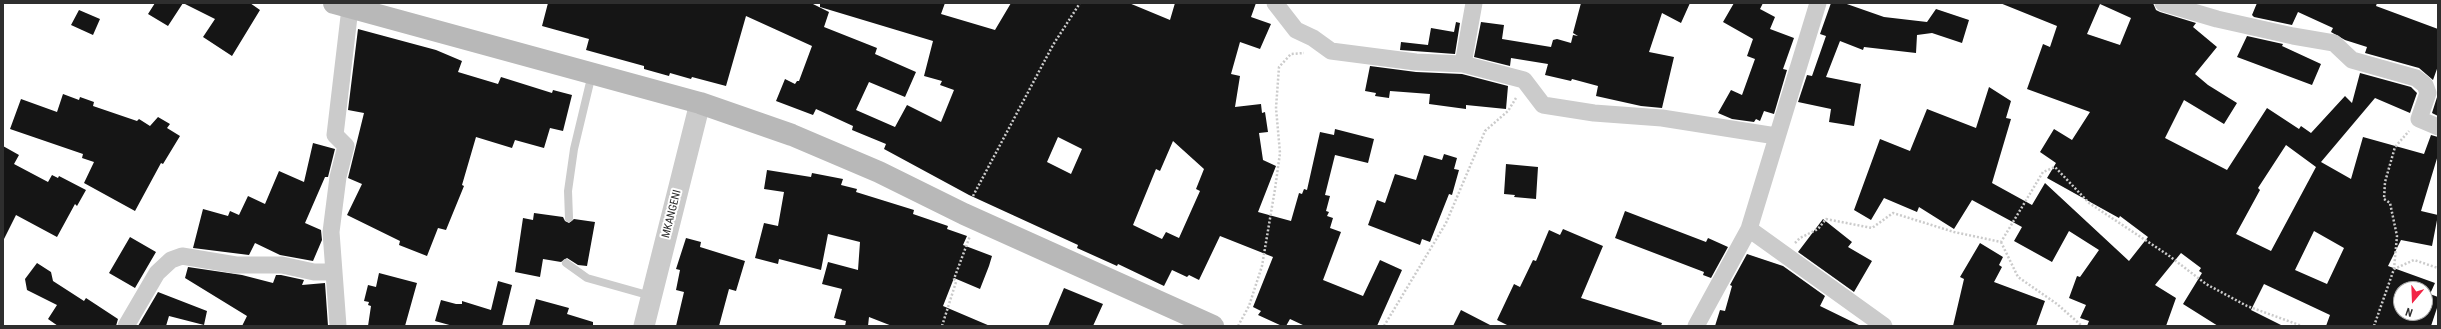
<!DOCTYPE html>
<html>
<head>
<meta charset="utf-8">
<style>
	body { margin:0 }
	#map { position:relative; width:2441px; height:329px; overflow:hidden; background:#fff; font-family:"Roboto Condensed",sans-serif }
	canvas { display:block }
	.frame { position:absolute; inset:0; border:4px solid #2e2e2e; pointer-events:none }
	.north { position:absolute; left:2393px; top:281px; width:40px; height:40px; box-sizing:border-box; background:#fff; border:1px solid #ababab; border-radius:50%; rotate:199deg; font-size:11px; font-weight:700; line-height:16px; text-align:center; color:#2e2e2e }
	.north::after { content:''; display:block; margin:auto; width:14px; height:18px; background:#f22445; clip-path:polygon(50% 0,100% 100%,50% 72%,0 100%) }
</style>
</head>
<body>
<div id="map">
<canvas width="2441" height="329"></canvas>
<div class="frame"></div>
<div class="north">N</div>
</div>
<script>
const g = document.querySelector('canvas').getContext('2d');
g.lineJoin = 'round';
function paint(path, color) {
  g.fillStyle = color;
  g.fill(path, 'evenodd');
}
function poly(rows) {
  const path = new Path2D();
  for (const r of rows) {
    path.moveTo(r[0], r[1]);
    for (let i = 2; i < r.length; i += 2) path.lineTo(r[i], r[i + 1]);
  }
  return path;
}
function strokePath(path, color, width, dash) {
  g.strokeStyle = color;
  g.lineWidth = width;
  g.lineCap = dash ? 'butt' : 'round';
  g.setLineDash(dash || []);
  g.stroke(path);
}
function write(font, color, halo, rows, align = 'center') {
  g.font = font + ' "Roboto Condensed",sans-serif';
  g.lineWidth = 4;
  g.setLineDash([]);
  g.textBaseline = 'middle';
  g.strokeStyle = halo;
  g.fillStyle = color;
  for (const [text, x, y, turn = 0] of rows) {
    g.save();
    g.translate(x, y);
    g.rotate((+turn || 0) * Math.PI / 180);
    g.textAlign = isNaN(turn) ? turn : align;
    if (halo) g.strokeText(text, 0, 0);
    g.fillText(text, 0, 0);
    g.restore();
  }
}
paint(poly([
	[155,3,183,3,168,26,148,14],
	[183,3,250,3,260,10,232,56,203,37,215,19],
	[548,3,811,3,829,12,824,27,877,48,875,54,916,72,905,97,869,82,856,110,895,127,907,105,941,122,954,90,940,85,942,81,924,76,933,41,820,7,820,3,945,3,941,14,995,30,1011,3,1129,3,1170,20,1175,3,1256,3,1251,17,1271,24,1260,49,1240,42,1231,74,1240,76,1235,107,1261,104,1262,113,1265,112,1268,132,1259,133,1263,160,1276,166,1258,212,1291,221,1299,193,1302,194,1304,189,1307,190,1320,132,1334,135,1335,129,1374,139,1368,163,1335,155,1325,195,1330,196,1326,211,1329,212,1327,216,1333,218,1330,228,1341,232,1323,280,1363,296,1380,260,1402,270,1377,326,1305,326,1290,319,1286,326,1282,326,1258,315,1261,311,1253,307,1273,257,1220,236,1199,280,1189,275,1187,277,1172,270,1164,286,1118,264,1117,266,1077,248,1078,245,969,195,884,149,886,144,852,130,853,126,816,109,813,115,776,101,785,79,795,84,797,81,799,81,812,46,746,16,726,86,692,77,691,79,670,73,669,76,644,69,644,66,586,50,589,39,542,26],
	[1058,137,1082,149,1071,174,1047,162],
	[1173,141,1204,169,1196,189,1200,191,1179,238,1166,232,1162,239,1133,225,1156,169,1160,171],
	[1581,3,1690,3,1681,23,1662,13,1649,52,1674,57,1662,108,1641,106,1596,96,1598,86,1572,79,1571,81,1545,75,1548,64,1511,58,1510,66,1474,57,1481,22,1504,25,1502,39,1551,47,1553,40,1557,39,1571,43,1573,35,1578,36,1573,33],
	[1734,3,1763,3,1760,9,1775,17,1770,29,1794,38,1783,69,1787,70,1774,114,1764,111,1760,121,1756,119,1754,122,1732,119,1718,113,1731,90,1742,95,1755,59,1747,56,1753,39,1723,22],
	[1831,3,1844,3,1884,17,1927,22,1936,9,1969,20,1962,43,1932,33,1917,35,1916,53,1864,47,1863,50,1840,41,1826,77,1861,84,1854,126,1829,122,1831,109,1798,102,1807,75,1812,76,1826,36,1820,34],
	[2000,3,2153,3,2156,10,2160,12,2196,23,2193,27,2217,47,2195,74,2208,85,2237,103,2224,124,2184,100,2165,138,2227,170,2267,108,2299,129,2301,126,2311,133,2345,96,2352,103,2360,73,2411,87,2417,93,2410,113,2375,98,2321,162,2351,179,2363,137,2424,154,2431,135,2438,137,2438,155,2421,211,2438,215,2432,246,2401,240,2388,266,2435,283,2430,294,2438,297,2438,305,2431,326,2326,326,2330,315,2264,284,2251,310,2283,326,2218,326,2183,304,2202,273,2199,271,2201,268,2181,253,2155,285,2176,298,2166,326,2087,326,2089,321,2080,318,2086,305,2069,298,2077,276,2080,277,2099,250,2069,231,2052,262,2014,241,2022,227,1972,200,1954,229,1919,207,1917,212,1884,198,1871,220,1854,210,1880,139,1910,151,1927,109,1976,128,1989,87,2011,101,2006,118,2011,119,1992,183,2032,205,2045,183,2129,261,2148,237,2120,216,2119,218,2047,178,2056,163,2040,152,2054,129,2072,140,2090,112,2027,89,2043,44,2050,47,2057,26],
	[2100,4,2131,18,2120,45,2087,34],
	[2286,145,2316,167,2271,251,2236,234,2260,190,2258,188],
	[2314,231,2344,248,2327,284,2295,270],
	[2401,289,2425,289,2425,313,2401,313],
	[2257,3,2377,3,2376,6,2438,29,2438,66,2433,80,2419,68,2365,53,2367,47,2345,40,2331,32,2333,28,2298,12,2292,25,2254,17,2252,15],
	[79,10,100,19,93,35,71,25],
	[1456,22,1460,23,1455,54,1400,50,1401,42,1428,45,1431,28,1454,32],
	[358,29,436,50,462,61,458,72,498,84,501,77,552,93,553,90,572,95,563,131,550,128,544,148,515,140,512,148,476,137,462,185,464,186,446,230,438,228,427,256,399,245,400,241,347,215,362,184,348,178,364,113,348,110],
	[2247,36,2283,44,2282,46,2321,64,2312,85,2237,57],
	[1370,66,1416,72,1462,74,1508,86,1506,109,1466,105,1466,109,1429,104,1430,94,1390,91,1389,98,1375,96,1376,93,1365,91],
	[63,94,79,100,80,97,94,102,93,106,137,121,139,119,150,126,158,117,170,124,167,128,180,136,163,164,161,163,135,211,84,183,94,162,82,158,83,154,10,129,21,99,57,112],
	[2438,94,2438,116,2432,113],
	[313,143,335,149,328,177,325,177,305,223,321,230,322,240,313,261,280,255,255,243,249,255,193,248,203,209,228,216,230,211,239,215,248,196,265,204,279,171,304,182],
	[3,146,19,155,14,164,48,182,52,175,58,178,59,176,86,190,77,206,75,204,57,237,16,215,3,241],
	[1444,154,1457,158,1454,169,1459,170,1452,195,1449,194,1430,242,1422,239,1420,245,1368,225,1377,200,1385,203,1395,174,1416,180,1424,155,1442,160],
	[1506,164,1538,167,1536,199,1514,197,1515,195,1504,194],
	[767,170,811,177,812,173,843,179,841,185,857,189,856,192,914,210,913,214,948,226,947,229,967,236,963,245,992,256,989,266,980,289,954,278,943,306,990,326,892,326,869,317,868,326,845,326,846,321,834,318,842,289,822,284,828,262,858,270,860,242,828,234,821,270,779,259,778,264,755,258,764,223,778,226,784,192,764,189],
	[1625,211,1706,242,1708,238,1728,247,1711,278,1703,275,1704,272,1615,238],
	[534,213,563,217,565,221,569,223,574,219,595,222,587,266,578,265,567,258,561,262,543,259,540,277,515,272,523,218,533,220],
	[1823,219,1852,242,1848,247,1872,261,1854,292,1798,252],
	[1563,229,1603,246,1581,298,1662,323,1661,326,1509,326,1497,320,1514,284,1520,287,1533,260,1536,261,1549,230,1560,235],
	[130,237,156,252,135,288,109,273],
	[686,238,701,242,700,247,745,261,736,291,729,289,719,326,676,326,684,292,676,290,680,270,676,269],
	[1980,243,2003,257,1999,265,2002,267,1994,282,2045,301,2036,326,1953,326,1964,279,1960,277],
	[1747,254,1783,266,1825,296,1820,306,1861,326,1715,326,1720,310,1725,311,1732,286,1730,285],
	[37,263,51,272,53,281,84,301,86,298,118,319,116,326,58,326,48,319,57,305,27,290,25,279],
	[188,267,242,275,273,283,276,275,281,275,304,280,302,285,325,283,328,326,242,326,247,316,185,278],
	[379,273,417,283,405,326,368,326,371,306,368,305,369,302,364,301,368,285,376,287],
	[498,281,512,285,502,326,453,326,435,321,441,300,456,304,462,304,462,301,491,310],
	[1064,288,1103,304,1093,326,1048,326],
	[158,292,207,311,204,325,169,316,166,326,138,326],
	[536,299,569,308,567,314,593,322,593,326,529,326],
	[1461,310,1492,326,1453,326]
]), '#151515');
strokePath(poly([
	[973,196,1053,45,1080,3],
	[2001,242,2018,277,2057,304,2082,326],
	[1795,243,1800,238,1818,229,1826,219,1872,228,1893,213,1954,232,2001,242,2043,172,2055,167,2089,203,2168,255,2206,284,2247,306,2302,326],
	[2394,269,2397,236,2390,203,2384,199,2385,182,2395,147,2409,131],
	[942,326,956,282,954,279,970,236],
	[1238,326,1249,306,1262,266,1275,189,1280,153,1276,108,1279,67,1291,54,1304,53],
	[1384,326,1446,223,1485,131,1508,111,1516,98],
	[2374,326,2394,269,2414,260,2438,268]
]), '#cbcbcb', 2.5, [2, 2]);
strokePath(poly([
	[569,218,568,191,574,149,592,74],
	[566,263,587,278,651,296]
]), '#cbcbcb', 8);
strokePath(poly([
	[1275,3,1296,30,1313,38,1331,51,1416,62,1463,64,1524,80,1543,105,1594,113,1662,118,1776,136],
	[2163,3,2217,19,2293,36,2334,43,2352,60,2416,78,2425,85,2428,93,2419,119,2438,127],
	[1463,64,1474,3],
	[1749,229,1884,326],
	[126,326,157,273,171,260,182,256,236,265,282,265,314,272,334,272],
	[338,326,331,232,338,177,346,146,335,135,350,8],
	[1696,326,1749,229,1818,3]
]), '#cbcbcb', 17);
strokePath(poly([
	[644,326,700,103]
]), '#cbcbcb', 21);
strokePath(poly([
	[334,3,700,103,792,135,879,172,964,214,1213,326]
]), '#b8b8b8', 22);
write('11px', '#2e2e2e', '#fff', [
	["MKANGENI",672,214,-76]
]);
</script>
</body>
</html>
